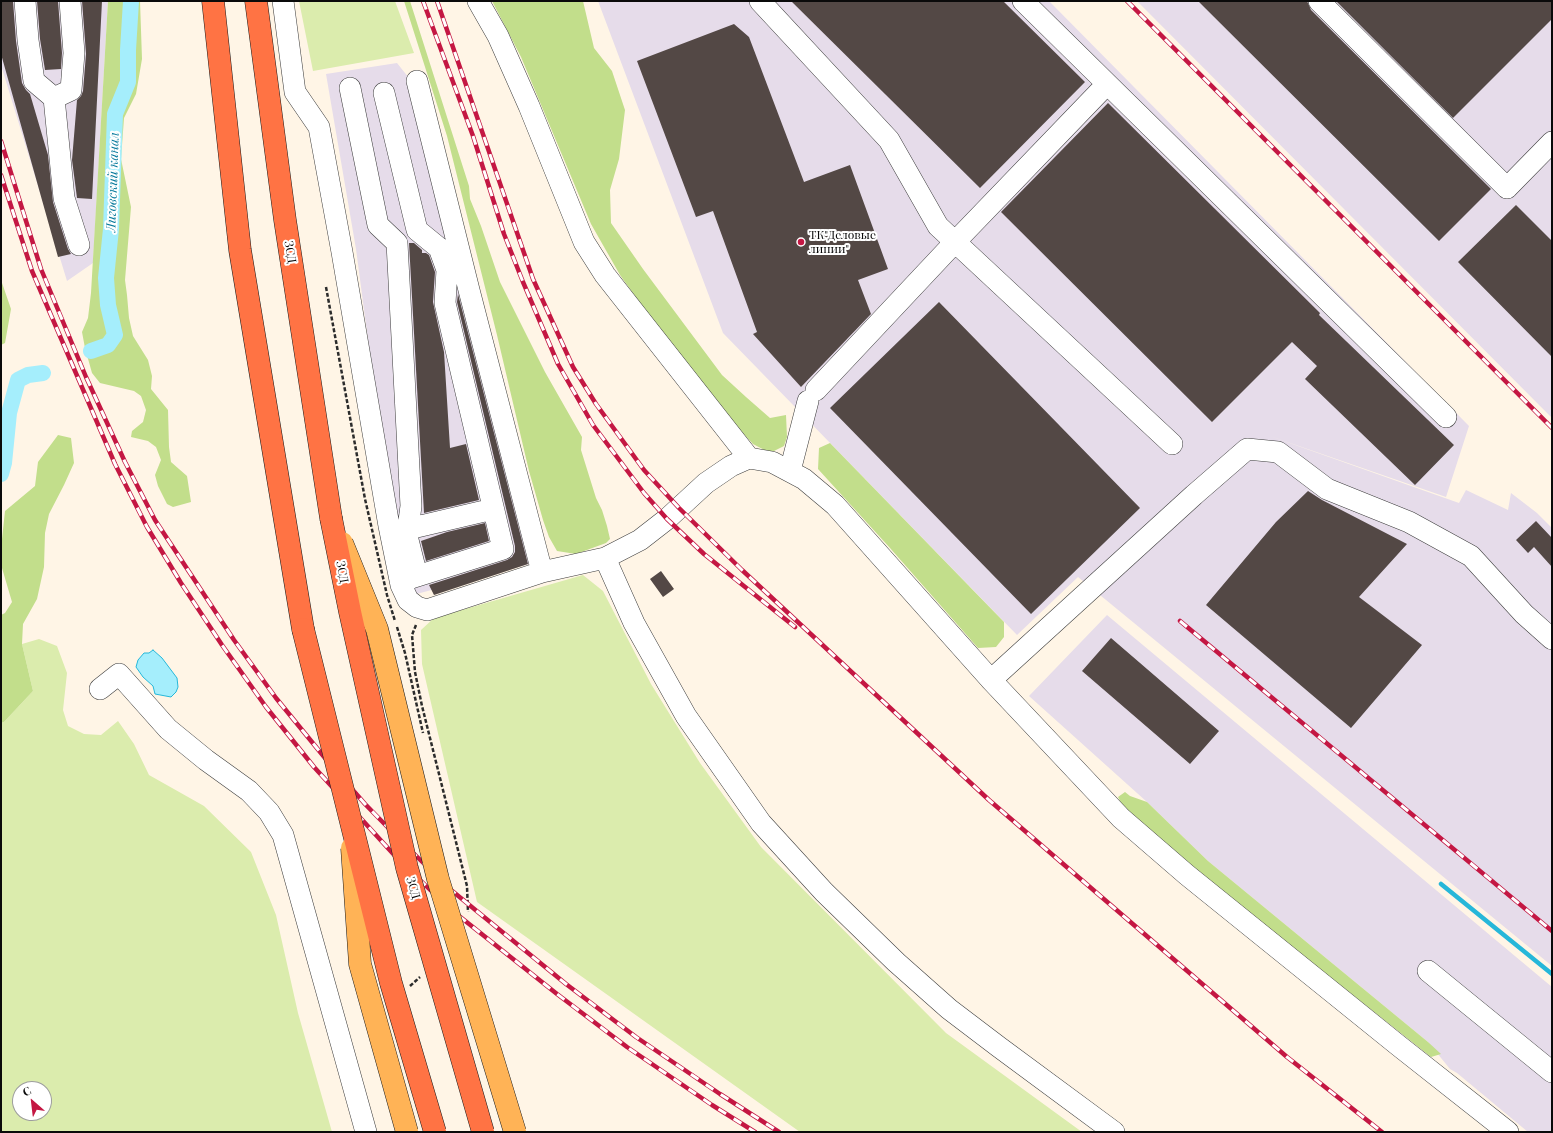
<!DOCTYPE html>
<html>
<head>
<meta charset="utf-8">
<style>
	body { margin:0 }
	#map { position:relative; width:1553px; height:1133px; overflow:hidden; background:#fff5e6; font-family:"Playfair Display",serif }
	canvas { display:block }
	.frame { position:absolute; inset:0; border:2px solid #0a0a0a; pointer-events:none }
	.north { position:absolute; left:12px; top:1081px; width:40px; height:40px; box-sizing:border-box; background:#fff; border:1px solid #9d9d9d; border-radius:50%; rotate:332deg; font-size:11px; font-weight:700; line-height:16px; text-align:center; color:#0a0a0a }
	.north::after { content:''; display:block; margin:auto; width:14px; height:18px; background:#c41743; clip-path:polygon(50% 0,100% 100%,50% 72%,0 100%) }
</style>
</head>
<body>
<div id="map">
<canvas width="1553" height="1133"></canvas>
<div class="frame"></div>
<div class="north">С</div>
</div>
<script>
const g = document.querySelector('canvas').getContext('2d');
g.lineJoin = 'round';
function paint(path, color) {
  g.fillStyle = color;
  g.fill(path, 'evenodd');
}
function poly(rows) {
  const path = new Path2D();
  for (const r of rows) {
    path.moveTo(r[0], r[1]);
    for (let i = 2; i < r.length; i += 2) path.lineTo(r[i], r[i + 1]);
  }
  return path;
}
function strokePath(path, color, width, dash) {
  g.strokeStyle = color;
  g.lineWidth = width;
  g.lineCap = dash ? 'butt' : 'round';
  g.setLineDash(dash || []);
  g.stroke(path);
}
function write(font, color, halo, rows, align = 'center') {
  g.font = font + ' "Playfair Display",serif';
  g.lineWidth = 4;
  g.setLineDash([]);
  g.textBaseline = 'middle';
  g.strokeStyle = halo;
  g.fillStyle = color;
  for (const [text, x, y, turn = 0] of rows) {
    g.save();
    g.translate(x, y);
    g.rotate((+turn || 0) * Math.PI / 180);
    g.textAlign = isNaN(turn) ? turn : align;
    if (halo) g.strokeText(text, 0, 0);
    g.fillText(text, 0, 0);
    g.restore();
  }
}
paint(poly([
	[1,1,108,1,93,263,67,281,1,65],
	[598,1,1049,1,1469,426,1446,497,1267,435,1459,503,1466,490,1508,510,1511,493,1537,513,1552,528,1552,966,1078,577,1017,635,723,333],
	[1137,1,1552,1,1552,418],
	[397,63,409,78,529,564,409,596,380,431,356,249,326,74],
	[1107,615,1552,987,1552,1132,1528,1132,1457,1073,1450,1069,1428,1042,1208,861,1147,802,1029,696]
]), '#e6dcea');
paint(poly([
	[299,1,395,1,414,53,313,71],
	[583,575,603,591,651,684,700,763,761,847,946,1033,1082,1132,800,1132,477,902,422,664,421,630,434,618],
	[39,639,57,646,67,673,63,710,68,726,84,734,101,735,118,721,134,744,149,775,204,806,251,852,276,915,298,1013,332,1132,1,1132,1,723,4,722,33,691,22,644],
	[20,1089,44,1089,44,1113,20,1113]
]), '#dbecad');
paint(poly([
	[108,1,140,1,142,59,136,94,124,118,121,159,131,207,125,280,127,295,129,318,133,336,148,360,152,376,151,389,168,410,169,447,171,462,187,476,191,502,173,507,167,504,158,486,155,475,161,460,156,447,148,441,131,437,132,431,143,422,146,410,141,396,134,391,100,383,92,373,85,348,82,332,88,318,91,293],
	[404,1,410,1,469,186,470,199,481,226,500,282,545,372,582,437,581,450,596,498,602,510,607,526,610,539,606,543,576,554,557,551,549,537,543,520,529,471,497,335,447,136],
	[492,1,583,1,594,48,612,71,625,110,619,159,610,190,611,223,643,269,722,375,746,397,770,418,786,415,787,437,784,446,770,453,753,444,725,414,652,320,620,275,591,224,521,57],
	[1,280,11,309,5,343,1,345],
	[58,435,71,438,74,463,64,485,49,514,45,533,44,567,37,599,23,624,22,644,33,691,4,722,1,723,1,615,5,613,12,602,2,568,2,539,5,511,35,486,38,462],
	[830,443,1004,622,1004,637,996,647,978,648,890,548,818,469,819,448],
	[1125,792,1130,796,1147,802,1208,861,1428,1042,1441,1054,1431,1057,1249,913,1151,831,1122,805,1118,797]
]), '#c2de8b');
const water = poly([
	[153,650,162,658,177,678,178,687,176,692,171,697,155,694,153,686,143,677,136,667,138,660,144,653,149,653,153,650]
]);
paint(water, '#a5eefc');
strokePath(water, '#26b7d9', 1);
strokePath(poly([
	[1441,884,1552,974]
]), '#26b7d9', 4.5);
strokePath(poly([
	[91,351,108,345,115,335,108,305,106,278,111,229,115,114,128,82,128,50,131,1],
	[1,474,4,463,9,413,18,380,28,375,43,373]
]), '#a5eefc', 16);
paint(poly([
	[1,1,13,1,16,41,22,83,26,90,30,94,48,155,53,202,68,249,71,254,58,257,1,54],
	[37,1,58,1,62,53,61,69,45,70,40,39],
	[82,1,102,1,92,199,77,198,72,160,77,100,81,96,83,91,86,54],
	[791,1,1003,1,1085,82,980,188],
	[1198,1,1307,1,1311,10,1491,189,1439,241],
	[1336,1,1552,1,1552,19,1453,118],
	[734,24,749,37,804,182,850,165,888,269,858,280,871,314,801,387,753,334,757,332,713,211,696,217,637,61],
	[1108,103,1320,313,1319,315,1454,445,1415,485,1305,379,1317,366,1292,342,1212,422,1001,212],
	[1516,205,1552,241,1552,357,1458,262],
	[409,243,414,243,422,250,422,253,426,253,429,255,435,272,433,302,444,352,450,448,466,444,479,500,424,513],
	[458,294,528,564,434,595,429,585,507,560,512,557,515,552,515,546,457,302],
	[939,302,1140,508,1031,614,830,408],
	[1308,491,1322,500,1407,544,1359,597,1422,645,1351,728,1206,605,1276,522],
	[1536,521,1552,538,1552,567,1534,547,1528,553,1516,540],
	[485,523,489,541,426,561,421,541,447,532],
	[661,571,674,589,663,597,650,579],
	[1111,638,1219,731,1190,764,1082,671]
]), '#534845');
const minor = poly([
	[25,1,28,40,34,81,54,98,71,90,74,53,70,1],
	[283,1,295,92,319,127,342,252,389,526,401,585,408,600,417,607,427,610,542,572,605,558,640,540,667,519,706,483,731,466,749,458,772,462,804,479,835,505,991,680,1121,818,1187,875,1399,1046,1508,1132],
	[478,1,498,36,529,106,584,242,605,275,749,458],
	[760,1,889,140,938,226,1172,444],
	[1023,1,1446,417],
	[1319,1,1507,188,1552,142],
	[417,81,469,290,542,572],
	[350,88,378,225,397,243,411,506,407,536,417,576],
	[384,93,417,230,439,248,447,270,445,303,503,549,411,578,401,585],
	[54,98,64,198,79,245],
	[816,390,955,242,1107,84],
	[790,471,808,401],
	[408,529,493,509],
	[605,558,634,623,686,716,761,823,824,892,896,962,949,1009,999,1047,1114,1132],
	[991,680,1194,495,1247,449,1278,452,1327,489,1409,522,1471,556,1524,614,1552,639],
	[100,689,119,674,168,729,206,760,249,791,269,812,283,835,366,1132],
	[1428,971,1552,1072]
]);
const highway = poly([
	[213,1,240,250,303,629],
	[256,1,285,220,331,518]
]);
strokePath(minor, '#3d3d3d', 22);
strokePath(highway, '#1b1b1b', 23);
strokePath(poly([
	[416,625,412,635,415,672,422,706,467,886,468,912],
	[410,986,420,977]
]), '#2c2c2c', 2.5, [4, 2]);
strokePath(minor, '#fff', 21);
strokePath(highway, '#ff7344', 22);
const rail = poly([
	[423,1,473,136,504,234,523,282,558,364,593,425,644,493,667,519,704,554,795,627],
	[437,1,533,279,573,367,596,404,644,470,679,508,742,570,989,800,1287,1057,1382,1132],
	[1127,1,1552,428],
	[1,141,41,269,86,377,125,462,155,520,234,640,276,698,325,758,365,804,406,846,451,890,566,984,636,1037,720,1094,779,1132],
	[1,175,32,271,115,464,147,527,181,583,222,645,266,707,314,767,396,857,449,908,557,994,627,1047,712,1105,755,1132],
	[1180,621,1552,931]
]);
strokePath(rail, '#c41743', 4.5);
strokePath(rail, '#fff', 3, [9]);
const majorBridge = poly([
	[342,543,377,629,438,879,515,1132],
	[352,848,360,964,407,1132]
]);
const highwayBridge = poly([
	[331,518,350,612,407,868,483,1132],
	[303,629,391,983,435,1132]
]);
strokePath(majorBridge, '#1b1b1b', 23, []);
strokePath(highwayBridge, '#1b1b1b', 23, []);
strokePath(poly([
	[326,287,365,499,387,595,395,621],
	[397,627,405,653,423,733]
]), '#2c2c2c', 2.5, [4, 2]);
strokePath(majorBridge, '#ffb356', 22);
strokePath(highwayBridge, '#ff7344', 22);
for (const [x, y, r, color] of [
	[801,242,4,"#c41743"]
]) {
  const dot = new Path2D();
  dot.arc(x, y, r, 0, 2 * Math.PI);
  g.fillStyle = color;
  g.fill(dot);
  strokePath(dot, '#fff', 1.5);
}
write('12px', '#0a0a0a', '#fff', [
	["ТК\"Деловые",809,235],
	["линии\"",809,249]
], 'left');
write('12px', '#0a0a0a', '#fff', [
	["ЗСД",290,252,81],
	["ЗСД",342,572,79],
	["ЗСД",413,888,74]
]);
write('italic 13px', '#0a7b9d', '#fff', [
	["Лиговский канал",113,182,-88]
]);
</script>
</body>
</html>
